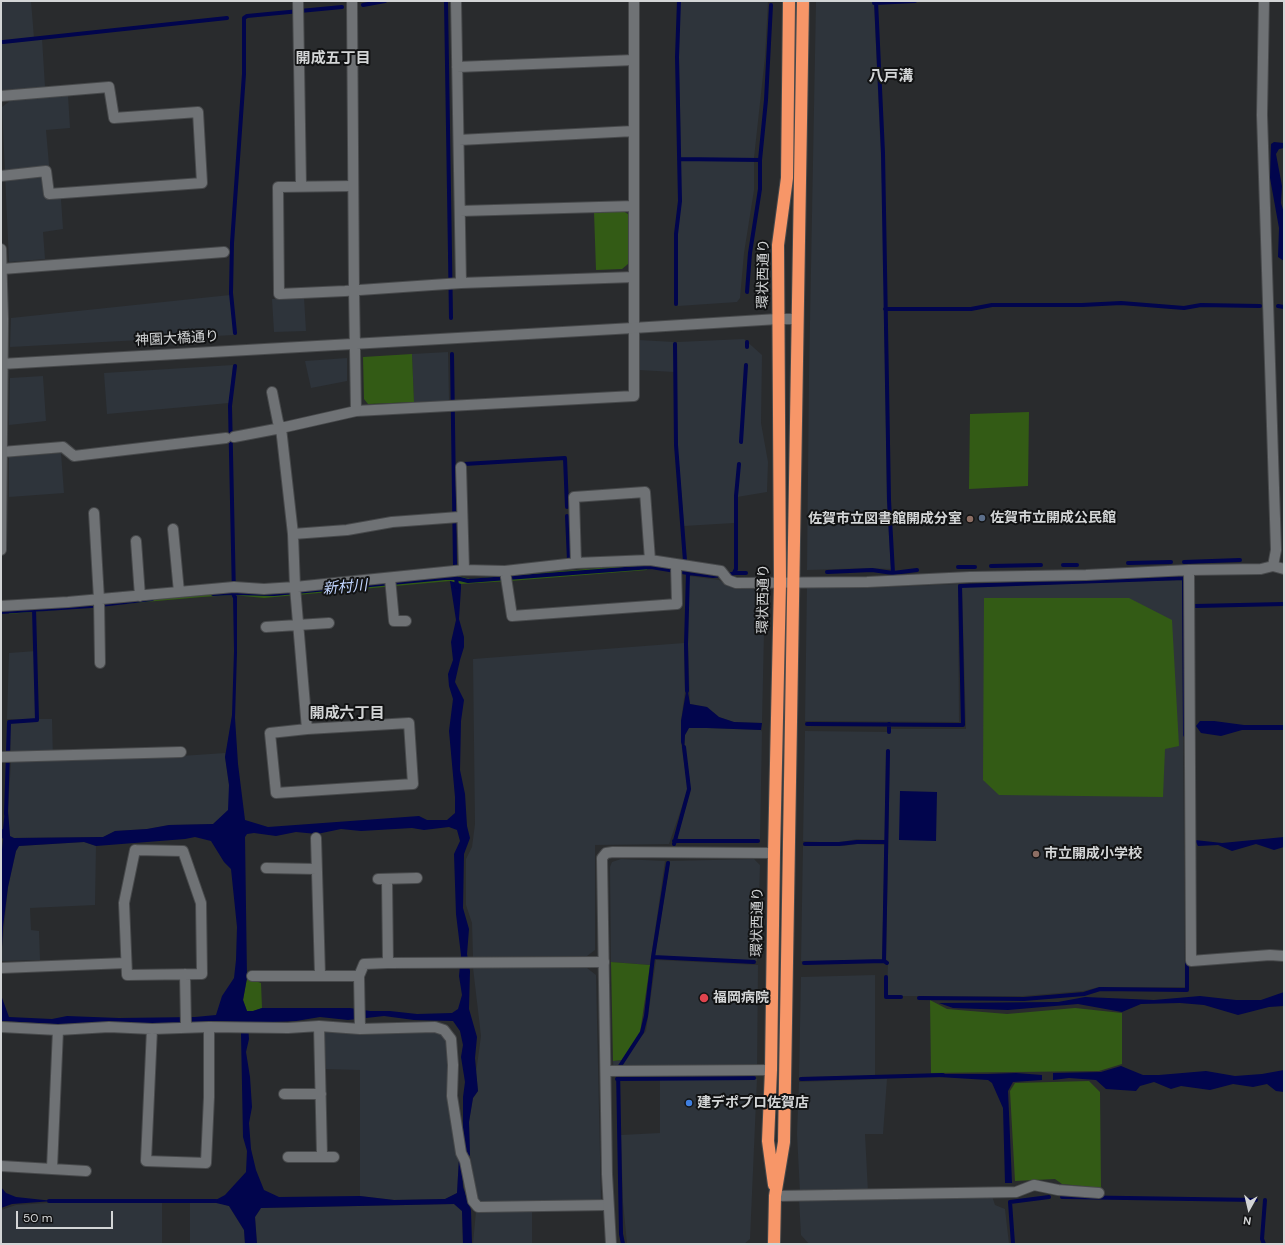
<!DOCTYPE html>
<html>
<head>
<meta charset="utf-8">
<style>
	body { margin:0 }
	#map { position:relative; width:1285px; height:1245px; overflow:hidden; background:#292b2d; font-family:"DM Sans",sans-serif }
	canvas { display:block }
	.frame { position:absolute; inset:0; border:2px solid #d3d5d6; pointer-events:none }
	.north { position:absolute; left:1229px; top:1189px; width:40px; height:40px; -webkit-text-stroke:3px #121314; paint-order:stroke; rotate:188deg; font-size:11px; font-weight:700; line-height:16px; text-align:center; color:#d3d5d6 }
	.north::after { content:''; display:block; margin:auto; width:14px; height:18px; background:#d3d5d6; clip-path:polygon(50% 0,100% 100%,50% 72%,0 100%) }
	.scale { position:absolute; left:16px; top:1211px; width:97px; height:18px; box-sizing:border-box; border:2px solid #d3d5d6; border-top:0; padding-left:5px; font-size:12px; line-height:14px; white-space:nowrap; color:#d3d5d6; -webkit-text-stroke:3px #121314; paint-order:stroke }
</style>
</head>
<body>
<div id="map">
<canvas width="1285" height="1245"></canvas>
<div class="frame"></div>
<div class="north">N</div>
<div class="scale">50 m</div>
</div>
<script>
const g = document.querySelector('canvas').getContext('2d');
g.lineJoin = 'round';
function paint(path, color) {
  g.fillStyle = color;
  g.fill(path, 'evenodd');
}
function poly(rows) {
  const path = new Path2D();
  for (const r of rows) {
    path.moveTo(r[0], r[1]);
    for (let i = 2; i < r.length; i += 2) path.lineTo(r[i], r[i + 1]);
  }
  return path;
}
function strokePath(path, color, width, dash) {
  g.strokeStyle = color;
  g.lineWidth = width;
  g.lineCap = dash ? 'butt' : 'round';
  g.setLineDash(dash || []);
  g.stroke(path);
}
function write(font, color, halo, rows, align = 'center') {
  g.font = font + ' "DM Sans","Noto Sans JP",sans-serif';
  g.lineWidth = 4;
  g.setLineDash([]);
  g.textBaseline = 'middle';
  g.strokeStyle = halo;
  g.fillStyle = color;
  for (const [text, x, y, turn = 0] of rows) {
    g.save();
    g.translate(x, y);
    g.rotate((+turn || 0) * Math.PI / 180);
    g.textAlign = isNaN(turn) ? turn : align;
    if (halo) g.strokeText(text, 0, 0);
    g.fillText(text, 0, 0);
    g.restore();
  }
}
paint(poly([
	[1,1,31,1,34,38,42,38,45,87,1,90],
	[680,1,768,1,765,57,754,158,681,158,679,57],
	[816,1,874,1,883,206,887,503,891,569,869,568,807,570,809,375],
	[68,95,70,128,46,130,52,199,61,199,63,229,43,232,45,259,9,262,2,107,11,100],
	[681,160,754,161,754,190,744,253,740,298,737,302,678,306,677,234,681,201],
	[230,295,234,335,10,347,11,318],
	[304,297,306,331,274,332,272,299],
	[744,339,762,355,761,423,768,462,767,492,737,497,734,523,684,526,677,443,677,342],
	[639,340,674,342,674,372,639,370],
	[448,352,449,401,414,402,412,354],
	[347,358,347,381,311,388,305,361],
	[233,365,229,403,107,414,104,373],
	[43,376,46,421,9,425,10,378],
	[61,453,64,493,9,497,9,457],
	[689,576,719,580,728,586,765,586,762,723,734,722,719,717,707,707,690,704,688,645],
	[1182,580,1185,987,1099,987,1083,991,1023,996,887,996,888,962,886,959,890,750,886,750,885,840,857,839,835,843,803,841,805,731,890,732,891,729,966,729,962,587],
	[958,584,959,722,805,721,807,585,861,585,865,588],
	[684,643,685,691,681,721,681,742,688,789,669,844,595,845,595,950,587,956,473,957,472,923,466,905,466,859,472,847,475,824,473,659],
	[36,651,38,719,52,719,53,759,181,756,225,753,225,757,229,785,229,810,213,824,169,825,147,829,115,831,103,837,14,838,10,837,8,811,11,762,10,723,37,721,38,720,7,719,9,653],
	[689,728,707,728,761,730,762,732,760,839,680,840,677,837,691,790,685,749,685,735],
	[84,842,96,846,95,905,30,908,31,930,39,931,40,960,1,961,8,887,16,851,19,846],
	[857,844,885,845,882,960,801,961,803,846,844,846],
	[621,859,665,861,650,965,611,962,610,867,612,862],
	[754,859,760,865,757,961,655,956,670,861],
	[656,960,758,965,757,1075,614,1076,613,1061,622,1060,646,1031],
	[473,968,587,968,596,975,601,1201,478,1203,470,1155,469,1122,473,1098,478,1091,476,1073,481,1036],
	[875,975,875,1076,799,1077,801,977],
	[323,1031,438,1031,448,1040,459,1158,457,1193,445,1199,394,1200,360,1196,360,1070,323,1069],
	[757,1079,750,1239,744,1244,627,1244,623,1202,621,1135,660,1133,660,1080],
	[887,1079,883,1134,865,1134,868,1192,800,1193,797,1134,799,1082],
	[992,1196,995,1205,1005,1209,1009,1244,809,1244,801,1235,799,1199],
	[190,1202,220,1203,229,1206,244,1230,245,1244,190,1244],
	[47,1203,162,1203,162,1244,1,1244,1,1210,16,1205],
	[454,1204,462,1211,463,1244,257,1244,255,1217,261,1208],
	[532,1209,532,1244,473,1244,476,1211]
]), '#2e343b');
paint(poly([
	[623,211,628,214,628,264,622,269,596,270,594,212],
	[412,354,414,402,368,404,364,399,363,357],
	[1029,412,1028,486,969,489,970,414],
	[646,564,647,570,510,581,461,584,450,581,264,598,233,595,202,597,9,614,9,609,454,575,470,579],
	[984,598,1129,598,1172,620,1179,746,1165,749,1163,797,999,795,983,780],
	[611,962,650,965,640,1033,622,1060,613,1061],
	[247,978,261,983,262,1008,253,1011,247,1011,243,1000],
	[930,1000,947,1009,1007,1014,1075,1008,1122,1013,1122,1064,1099,1071,931,1073],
	[1089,1081,1100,1092,1101,1188,1062,1184,1055,1179,1015,1181,1010,1091,1015,1083]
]), '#335b15');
paint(poly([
	[1274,142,1284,143,1284,148,1279,149,1276,154,1282,186,1281,203,1284,213,1284,261,1278,257,1279,228,1270,178,1271,144],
	[450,581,461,584,461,588,459,619,464,637,464,647,460,660,455,682,464,700,461,721,460,770,465,794,467,826,470,838,464,854,463,908,469,929,467,954,470,971,469,1009,477,1037,475,1058,478,1091,473,1098,469,1122,470,1155,465,1160,462,1164,463,1187,471,1210,472,1244,463,1244,462,1211,454,1204,261,1208,255,1217,257,1244,245,1244,244,1230,229,1206,212,1202,225,1195,246,1172,247,1151,243,1137,241,1033,243,1024,241,1022,216,1021,170,1024,104,1023,71,1025,2,1021,1,1022,1,995,9,1017,52,1019,67,1016,119,1018,195,1017,216,1015,222,996,234,978,236,960,237,927,231,869,224,862,211,841,195,837,185,839,96,846,84,842,19,846,16,851,8,887,3,927,1,966,1,860,3,839,1,836,1,830,3,829,5,810,8,811,10,836,14,838,103,837,115,831,147,829,169,825,213,824,228,810,229,785,225,757,232,715,234,651,233,595,237,596,237,652,235,718,238,764,245,820,268,827,419,816,427,820,447,820,455,813,455,797,449,731,453,699,449,686,448,674,453,660,451,642,456,620],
	[449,827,457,830,460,841,454,854,456,914,461,955,459,976,462,995,458,1009,452,1013,417,1014,390,1011,370,1011,350,1008,262,1008,253,1011,247,1011,243,1000,247,978,245,837,247,834,254,833,276,836,296,832,317,834,341,829,361,831,412,828,424,830],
	[384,1016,414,1020,453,1021,460,1031,463,1045,461,1057,465,1082,463,1097,463,1130,466,1151,465,1154,459,1158,457,1193,445,1199,394,1200,360,1196,279,1197,264,1190,256,1170,251,1149,249,1123,252,1107,250,1077,246,1052,249,1039,248,1025,249,1023,296,1021,320,1017,348,1020],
	[687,686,690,704,707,707,719,717,734,722,762,723,761,730,707,728,689,728,685,735,684,752,681,742,681,721],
	[1200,721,1214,721,1244,725,1284,725,1284,730,1242,730,1221,736,1201,733,1196,726],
	[900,791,937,792,936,841,899,840],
	[1284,837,1284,847,1274,850,1256,844,1232,851,1218,845,1198,846,1195,840,1222,843],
	[1284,992,1284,1006,1269,1007,1238,1015,1204,1005,1180,1003,1141,1004,1122,1012,1078,1004,1008,1010,953,1008,939,1003,1058,1002,1085,997,1154,1000,1200,996,1236,1000,1261,1000],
	[1121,1066,1143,1075,1159,1075,1206,1071,1235,1076,1262,1074,1284,1070,1284,1092,1276,1091,1267,1084,1253,1087,1233,1084,1210,1090,1181,1086,1171,1089,1154,1082,1140,1086,1136,1091,1106,1089,1096,1080,1069,1078,1053,1080,1053,1073,1101,1072],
	[1016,1073,1042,1075,1042,1080,1013,1082,1008,1091,1012,1183,1005,1183,1003,1108,992,1083,988,1080,939,1077,939,1074,988,1074],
	[1,1187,6,1193,16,1197,53,1201,12,1204,1,1208]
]), '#01054d');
strokePath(poly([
	[446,1,451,318],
	[874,3,915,1],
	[363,5,385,1],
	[3,42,227,18],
	[679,159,760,160],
	[747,292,750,253,760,189,760,160,766,100,771,5],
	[676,304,676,234,680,201,677,57,679,1],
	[1278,306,1284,307],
	[885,309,971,309,992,305,1082,305,1121,303,1184,308,1201,305,1260,306],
	[235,333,231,293,232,243,244,74,244,18,247,16,342,7],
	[747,347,747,342],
	[452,354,455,565,457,587],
	[741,442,746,365],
	[464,464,565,458,567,507],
	[567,516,569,560],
	[1184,562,1240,560],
	[1128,563,1171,562],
	[1063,565,1077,565],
	[991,566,1041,565],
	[958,567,975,567],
	[827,572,872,570,893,573,889,500,883,153,876,1],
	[734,573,746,573],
	[893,573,917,570],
	[213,594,234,593,274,594,445,578,456,578,468,581,651,567,688,573,685,561,676,445,675,344],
	[234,596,230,406,235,366],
	[1195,606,1284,604],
	[1,612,91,606,152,599],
	[687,691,686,644,688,573,713,576,732,574,734,573,736,569,736,496,739,464],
	[807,724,963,725,960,586,1184,578,1185,735],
	[889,732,889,724],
	[6,814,9,722,37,720,34,609],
	[674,841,758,841],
	[674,844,689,789,684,747],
	[805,844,839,844,857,842,886,842],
	[653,957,754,962],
	[884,961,888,751],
	[804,963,884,961,887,963],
	[886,977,886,997,901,997],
	[919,998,1024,999,1084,994,1100,989,1187,990,1187,959],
	[617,1079,754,1078],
	[801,1079,943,1075],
	[1062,1197,1256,1200],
	[49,1201,216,1201],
	[623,1244,621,1234,618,1069,642,1032,646,1016,653,957,668,863],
	[1013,1244,1010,1202,1049,1197],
	[1264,1244,1262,1239,1265,1200]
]), '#01054d', 4);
const street = poly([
	[298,1,301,186],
	[456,1,461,283],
	[457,67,634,60],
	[1,96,109,87,114,118,198,112,202,183,49,194,46,171,1,176],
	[459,140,634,131],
	[353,186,278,187,279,294,345,291,461,283,634,277],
	[460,211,634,206],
	[2,269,224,252],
	[272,392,278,422,281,428,293,534,295,587,307,729,270,733,276,793,413,784,409,723,307,729],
	[234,437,281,428,356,411,634,396,634,1],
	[2,452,63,447,74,456,226,438],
	[461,467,464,570],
	[94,513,99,599,100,663],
	[173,529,179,592],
	[293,534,347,530,392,522,459,517],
	[136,541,140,596],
	[576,563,574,497,645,492,650,560],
	[1273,566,1284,569],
	[1189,570,1191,961,1270,955,1284,956],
	[505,571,512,616,677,604,676,565],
	[390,578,394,621,406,621],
	[1,606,68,602,234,587,264,589,295,587,464,570,505,571,576,563,650,560,721,571,728,580,736,583,867,582,970,577,1086,575,1189,570,1261,569,1273,566,1276,550,1262,115,1264,1],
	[266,627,329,623],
	[1,757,181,752],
	[316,838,320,975],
	[135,850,183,851,201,903,202,974,127,975,124,903,135,850],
	[266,868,317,869],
	[378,879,417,878],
	[387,879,388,963],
	[1,968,126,963],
	[185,974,186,1027],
	[252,976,359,976],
	[319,1026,322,1156],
	[1,1027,58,1030,109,1027,152,1029,209,1027,288,1028,319,1026,360,1029,435,1027,444,1030,451,1039,453,1065,452,1096,461,1153,465,1161,473,1201,478,1207,608,1205],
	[152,1029,146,1161,206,1163,209,1097,209,1027],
	[360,1029,359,976,364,964,388,963,604,962],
	[606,1071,771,1070],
	[284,1094,321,1094],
	[288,1157,334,1157],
	[1,1166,86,1171],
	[52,1168,58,1030],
	[775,1196,1016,1192,1034,1185,1058,1190,1099,1193]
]);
const secondary = poly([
	[352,1,354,290,356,411],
	[1,249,3,319,1,550],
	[1,364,633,328,778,319,798,319],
	[611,1244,607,1174,602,858,606,853,613,852,774,853]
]);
const highway = poly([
	[774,1185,768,1141,771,1070,774,853,780,583,778,245,787,178,789,1],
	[774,1244,775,1196,784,1142,803,1]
]);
strokePath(street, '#47494b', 12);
strokePath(secondary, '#47494b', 12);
strokePath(highway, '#47494b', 14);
strokePath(street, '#6f7275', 10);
strokePath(secondary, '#6f7275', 10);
strokePath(highway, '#f79668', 12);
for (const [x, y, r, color] of [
	[982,518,4,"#5c6f8a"],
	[970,519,4,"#8d6e63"],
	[1036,854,4,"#8d6e63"],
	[704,998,5,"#e0444e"],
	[689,1103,4,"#3f7fe0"]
]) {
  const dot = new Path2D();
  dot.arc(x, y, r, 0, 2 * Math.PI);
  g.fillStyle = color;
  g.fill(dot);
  strokePath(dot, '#121314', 1.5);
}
write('14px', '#d3d5d6', '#121314', [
	["環状西通り",764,274,-89],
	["神園大橋通り",177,339,-3],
	["環状西通り",764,599,-89],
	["環状西通り",758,922,-89]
]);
write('bold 14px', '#d3d5d6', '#121314', [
	["佐賀市立開成公民館",990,518],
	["佐賀市立図書館開成分室",962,519,"right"],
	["市立開成小学校",1044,854],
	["福岡病院",713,998],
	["建デポプロ佐賀店",697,1103]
], 'left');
write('bold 15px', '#d3d5d6', '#121314', [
	["開成五丁目",333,59],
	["八戸溝",891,77],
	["開成六丁目",347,714]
]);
write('italic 15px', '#c1d5ff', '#121314', [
	["新村川",345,588,-5]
]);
</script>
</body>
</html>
